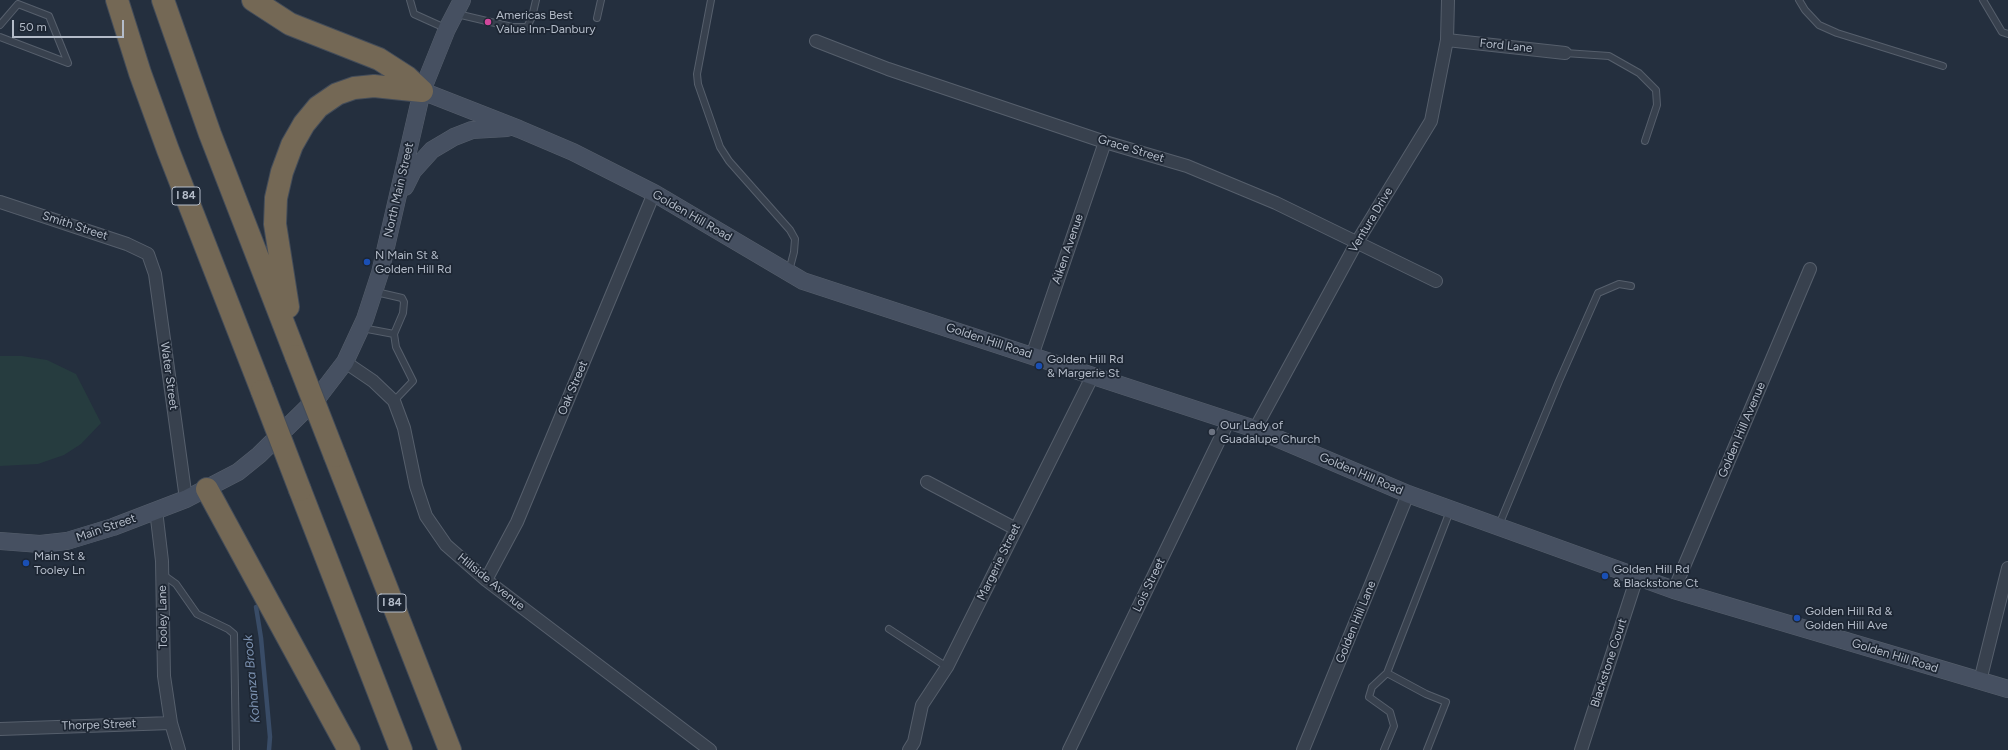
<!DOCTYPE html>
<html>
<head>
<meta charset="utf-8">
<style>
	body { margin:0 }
	#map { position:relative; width:2008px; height:750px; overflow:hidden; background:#242f3e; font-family:Figtree,sans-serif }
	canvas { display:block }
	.scale { position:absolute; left:12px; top:20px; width:112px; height:18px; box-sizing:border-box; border:2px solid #b4bcc9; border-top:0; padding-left:5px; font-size:12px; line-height:14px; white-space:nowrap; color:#b4bcc9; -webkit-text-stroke:3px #1d2633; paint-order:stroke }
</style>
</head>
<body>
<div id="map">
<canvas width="2008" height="750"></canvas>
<div class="scale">50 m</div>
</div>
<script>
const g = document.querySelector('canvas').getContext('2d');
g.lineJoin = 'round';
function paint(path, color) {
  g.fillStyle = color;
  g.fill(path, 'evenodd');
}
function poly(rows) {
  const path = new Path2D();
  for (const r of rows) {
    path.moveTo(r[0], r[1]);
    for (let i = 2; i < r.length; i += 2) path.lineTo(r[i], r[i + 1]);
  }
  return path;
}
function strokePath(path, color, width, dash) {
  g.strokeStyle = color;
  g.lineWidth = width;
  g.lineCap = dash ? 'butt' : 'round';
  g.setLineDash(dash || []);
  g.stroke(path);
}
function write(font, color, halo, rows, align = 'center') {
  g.font = font + ' Figtree,sans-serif';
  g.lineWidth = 3.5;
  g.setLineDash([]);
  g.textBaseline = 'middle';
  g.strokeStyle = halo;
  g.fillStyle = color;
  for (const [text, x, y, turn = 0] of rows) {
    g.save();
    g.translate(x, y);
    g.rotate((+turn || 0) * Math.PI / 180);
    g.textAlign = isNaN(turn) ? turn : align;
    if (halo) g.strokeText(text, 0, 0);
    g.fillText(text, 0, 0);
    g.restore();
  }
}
paint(poly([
	[0,356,22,356,47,360,76,374,101,423,81,444,64,455,38,464,0,466]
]), '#263c3f');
strokePath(poly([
	[256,607,261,638,270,737,269,750]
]), '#394c67', 4.5);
const lane = poly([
	[410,0,414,14,445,28],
	[711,0,697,74,698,84,720,147,729,161,790,230,795,239,794,252,789,271],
	[1799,0,1805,10,1819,25,1837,33,1943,66],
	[1983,0,2002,32,2008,34],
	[457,14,512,27,527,27,532,17,536,0],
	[597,18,601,0],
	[0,25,18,4,49,16,68,63,0,37],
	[1565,53,1609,56,1639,73,1656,90,1657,105,1645,141],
	[376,292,402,298,404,302,403,313,394,334,396,347,413,381,394,401],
	[362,328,394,334],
	[1499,525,1559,381,1598,293,1619,284,1631,286],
	[162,574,176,584,197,614,228,629,234,634,236,750],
	[889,629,947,667],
	[1387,673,1426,694,1446,702,1427,750],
	[1384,750,1394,726,1390,712,1369,697,1372,687,1387,673,1450,511]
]);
const street = poly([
	[1447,40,1565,53],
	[816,41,888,69,1105,142,1187,166,1276,203,1436,281],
	[0,202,127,244,148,254,155,274,186,499],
	[1032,356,1105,142],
	[345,362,373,381,394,401,404,428,416,486,426,516,446,545,486,580,710,750],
	[1255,429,1357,242,1431,121,1447,40,1448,0],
	[927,482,1016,529],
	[156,510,162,561,164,676,171,723,179,750],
	[486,580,517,522,654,193],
	[1674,590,1810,269],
	[1980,681,2008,568],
	[0,729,171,723],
	[909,750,914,742,922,705,947,667,1093,375],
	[1069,750,1229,420],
	[1303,750,1408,494],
	[1581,750,1637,577]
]);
const secondary = poly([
	[422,91,519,129,573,152,654,193,803,281,1255,429,1408,494,1674,590,2008,689],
	[405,187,413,171,432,150,454,137,472,130,507,128],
	[0,541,40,544,67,541,113,527,186,499,238,472,259,455,319,396,345,362,365,319,380,273,422,91,447,29,462,0]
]);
const highway = poly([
	[117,0,140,73,168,150,262,391],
	[163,0,210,134,296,356],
	[253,0,290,24,379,59,407,77,422,91],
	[288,307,275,224,276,198,282,172,292,145,304,124,318,107,337,94,354,88,374,86,422,91],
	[335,456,450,750],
	[207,489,349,750],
	[300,490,401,750]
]);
strokePath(lane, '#565f6c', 8);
strokePath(street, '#565f6c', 14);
strokePath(secondary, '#565f6c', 18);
strokePath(highway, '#434c59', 24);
strokePath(lane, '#38414e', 6);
strokePath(street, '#38414e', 12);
strokePath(secondary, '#465061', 17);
strokePath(highway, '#746855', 22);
const highwayBridge = poly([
	[296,356,335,456],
	[262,391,300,490]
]);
strokePath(highwayBridge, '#434c59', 24, []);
strokePath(highwayBridge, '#746855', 22);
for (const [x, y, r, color] of [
	[488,22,4,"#d1479c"],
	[367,262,4,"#1a4fb4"],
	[1039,366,4,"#1a4fb4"],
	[1212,432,4,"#6b7280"],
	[26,563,4,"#1a4fb4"],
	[1605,576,4,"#1a4fb4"],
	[1797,618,4,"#1a4fb4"]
]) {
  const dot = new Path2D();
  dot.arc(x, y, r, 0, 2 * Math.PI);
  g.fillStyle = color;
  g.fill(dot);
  strokePath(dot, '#1d2633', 1.5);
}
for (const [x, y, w] of [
	[186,196,28],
	[392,603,28]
]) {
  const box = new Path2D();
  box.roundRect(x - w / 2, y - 9, w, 18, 3);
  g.fillStyle = '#1d2633';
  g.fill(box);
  strokePath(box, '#b4bcc9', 1);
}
write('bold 11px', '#b4bcc9', null, [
	["I 84",186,196],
	["I 84",392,603]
]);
write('12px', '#b4bcc9', '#1d2633', [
	["Americas Best",496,15],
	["Value Inn-Danbury",496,29],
	["N Main St &",375,255],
	["Golden Hill Rd",375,269],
	["Golden Hill Rd",1047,359],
	["& Margerie St",1047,373],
	["Our Lady of",1220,425],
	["Guadalupe Church",1220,439],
	["Main St &",34,556],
	["Tooley Ln",34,570],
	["Golden Hill Rd",1613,569],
	["& Blackstone Ct",1613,583],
	["Golden Hill Rd &",1805,611],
	["Golden Hill Ave",1805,625]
], 'left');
write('12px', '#b4bcc9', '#1d2633', [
	["Ford Lane",1506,46,6],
	["Grace Street",1131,149,17],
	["North Main Street",399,190,-77],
	["Golden Hill Road",692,216,30],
	["Ventura Drive",1371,220,-59],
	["Smith Street",75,226,18],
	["Aiken Avenue",1068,249,-71],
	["Golden Hill Road",989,341,18],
	["Water Street",169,376,82],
	["Oak Street",573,388,-67],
	["Golden Hill Avenue",1742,430,-67],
	["Golden Hill Road",1361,474,23],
	["Main Street",106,528,-19],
	["Margerie Street",999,562,-64],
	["Hillside Avenue",491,582,39],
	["Lois Street",1149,585,-64],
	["Tooley Lane",163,617,-91],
	["Golden Hill Lane",1356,622,-68],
	["Golden Hill Road",1895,656,17],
	["Blackstone Court",1609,663,-72],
	["Thorpe Street",99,725,-2]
]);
write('italic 13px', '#7c92b1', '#1d2633', [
	["Kohanza Brook",252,679,-95]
]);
</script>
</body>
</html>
